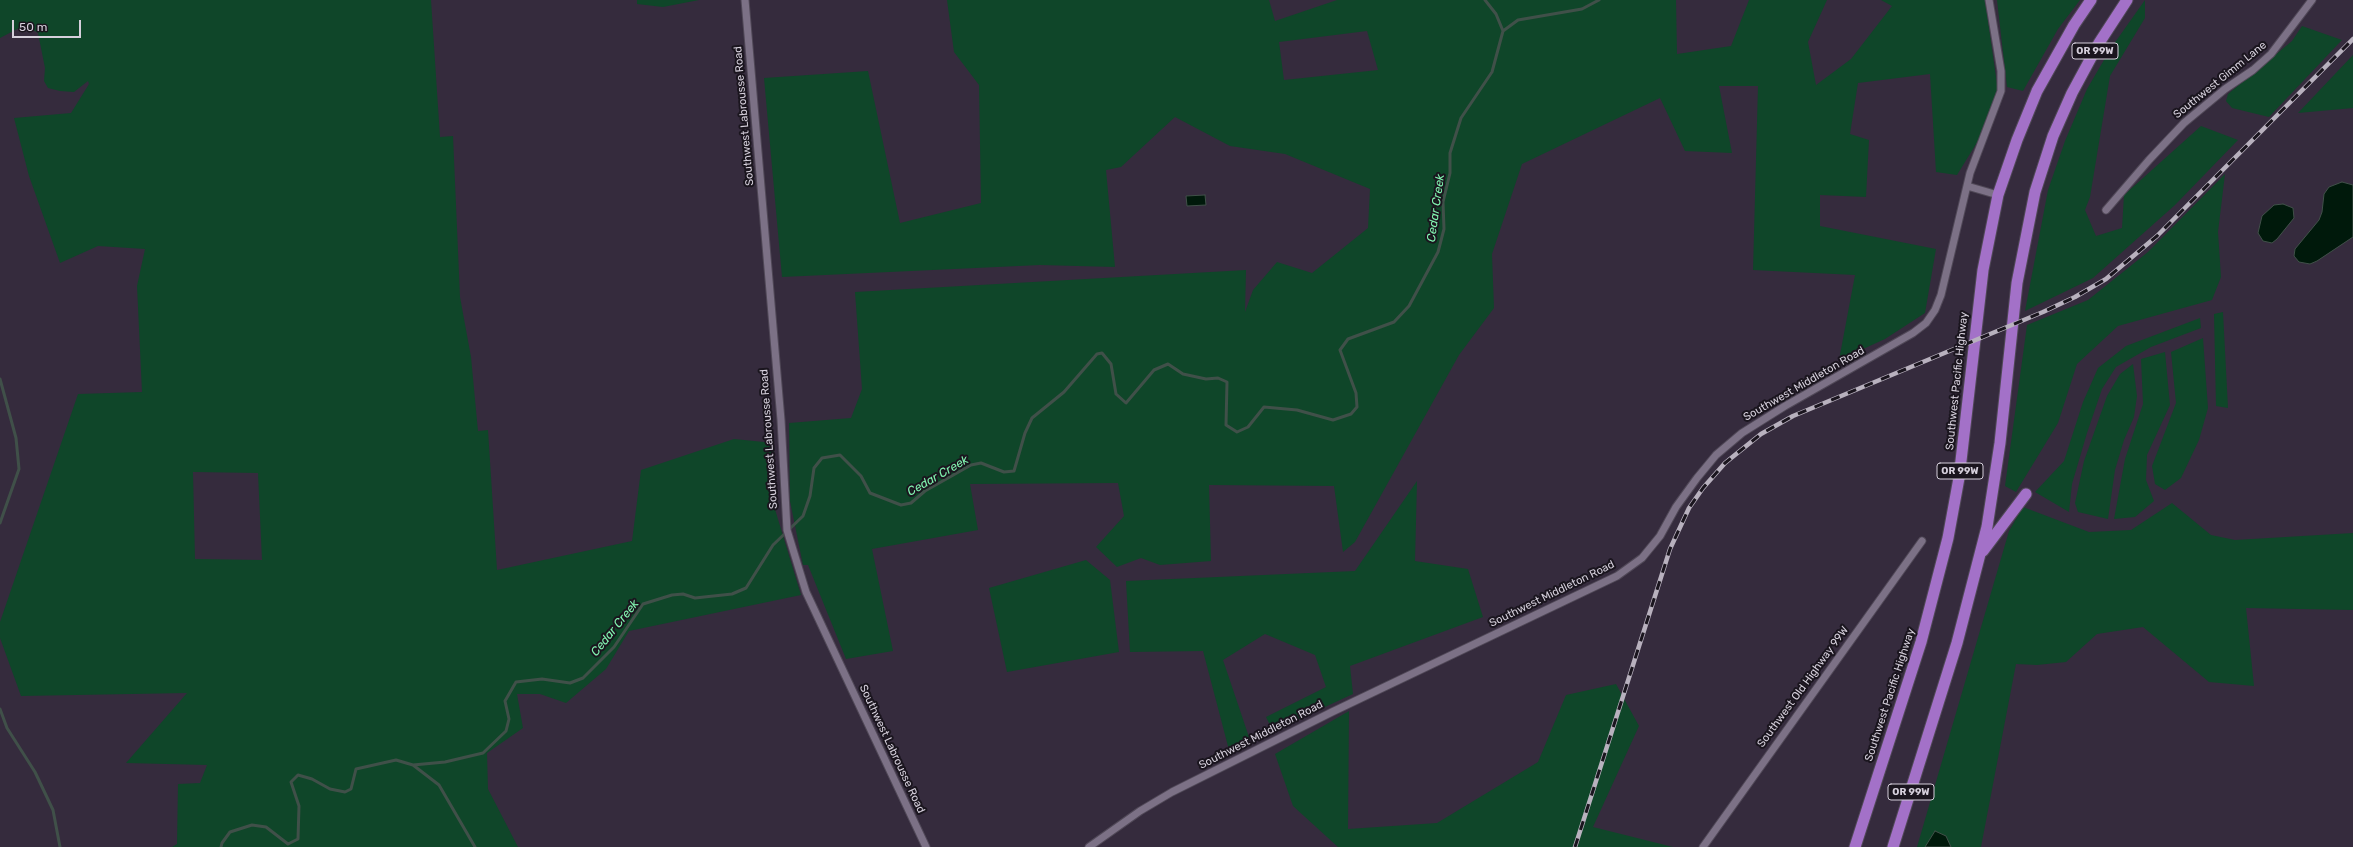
<!DOCTYPE html>
<html>
<head>
<meta charset="utf-8">
<style>
	body { margin:0 }
	#map { position:relative; width:2353px; height:847px; overflow:hidden; background:#352b3d; font-family:Rubik,sans-serif }
	canvas { display:block }
	.scale { position:absolute; left:12px; top:20px; width:69px; height:18px; box-sizing:border-box; border:2px solid #d5cfdb; border-top:0; padding-left:5px; font-size:12px; line-height:14px; white-space:nowrap; color:#d5cfdb; -webkit-text-stroke:3px #1a151e; paint-order:stroke }
</style>
</head>
<body>
<div id="map">
<canvas width="2353" height="847"></canvas>
<div class="scale">50 m</div>
</div>
<script>
const g = document.querySelector('canvas').getContext('2d');
g.lineJoin = 'round';
function paint(path, color) {
  g.fillStyle = color;
  g.fill(path, 'evenodd');
}
function poly(rows) {
  const path = new Path2D();
  for (const r of rows) {
    path.moveTo(r[0], r[1]);
    for (let i = 2; i < r.length; i += 2) path.lineTo(r[i], r[i + 1]);
  }
  return path;
}
function strokePath(path, color, width, dash) {
  g.strokeStyle = color;
  g.lineWidth = width;
  g.lineCap = dash ? 'butt' : 'round';
  g.setLineDash(dash || []);
  g.stroke(path);
}
function write(font, color, halo, rows, align = 'center') {
  g.font = font + ' Rubik,sans-serif';
  g.lineWidth = 4;
  g.setLineDash([]);
  g.textBaseline = 'middle';
  g.strokeStyle = halo;
  g.fillStyle = color;
  for (const [text, x, y, turn = 0] of rows) {
    g.save();
    g.translate(x, y);
    g.rotate((+turn || 0) * Math.PI / 180);
    g.textAlign = isNaN(turn) ? turn : align;
    if (halo) g.strokeText(text, 0, 0);
    g.fillText(text, 0, 0);
    g.restore();
  }
}
paint(poly([
	[0,0,431,0,440,137,453,136,460,297,471,357,478,431,488,430,497,570,632,541,641,470,734,439,774,443,774,506,801,595,629,631,606,669,566,703,540,694,517,694,523,728,487,753,488,789,518,847,172,847,177,844,178,784,200,783,207,765,126,763,187,693,21,696,0,638,0,622,78,394,142,392,137,286,145,249,98,246,60,263,29,176,14,118,71,113,89,84,88,81,74,92,60,91,48,88,44,81,45,68,38,33,30,28,19,28,0,38],
	[193,472,258,473,262,560,195,559],
	[637,0,699,0,663,7,637,4],
	[947,0,1269,0,1275,21,1337,0,1676,0,1677,54,1731,46,1749,0,1827,0,1808,42,1816,85,1851,59,1892,6,1881,0,1985,0,1998,91,1981,136,1957,175,1936,172,1930,74,1858,83,1850,134,1869,140,1866,197,1820,195,1820,226,1936,249,1925,313,1885,339,1839,360,1855,275,1753,270,1758,86,1719,86,1732,153,1685,151,1660,98,1522,164,1492,254,1494,308,1459,355,1355,542,1343,552,1334,486,1209,485,1211,561,1160,565,1141,558,1117,567,1096,547,1124,516,1118,483,970,484,978,530,872,549,893,651,846,659,808,565,803,565,790,501,789,423,851,418,862,389,855,292,1246,270,1245,312,1253,290,1277,262,1312,273,1368,228,1370,189,1285,154,1230,146,1175,117,1121,167,1106,170,1115,267,1040,265,782,277,764,78,868,71,900,223,981,203,979,85,954,52],
	[1367,31,1378,70,1284,80,1279,42],
	[1997,0,2080,0,2058,29,2023,91,2007,87],
	[2145,0,2145,18,2110,76,2090,197,2085,210,2096,236,2122,228,2124,195,2201,126,2238,140,2175,205,2093,278,2025,311,2048,190,2065,141,2087,89,2111,48],
	[2302,26,2342,40,2269,117,2232,108,2226,101,2228,94,2292,41],
	[2353,55,2353,108,2298,113],
	[2225,174,2218,232,2221,277,2212,300,2118,326,2077,364,2058,423,2016,492,2005,486,2027,325,2088,300,2148,252],
	[2223,312,2228,408,2216,406,2214,314],
	[2200,318,2201,328,2151,347,2116,367,2102,389,2087,433,2072,484,2069,512,2035,492,2064,461,2083,402,2098,368,2126,346],
	[2203,338,2208,408,2199,440,2181,478,2165,490,2155,484,2152,466,2176,403,2171,352],
	[2165,352,2170,405,2147,455,2146,480,2154,501,2135,517,2114,519,2125,459,2143,404,2141,359],
	[2133,364,2137,396,2134,417,2124,440,2115,470,2108,519,2078,512,2075,503,2084,461,2107,396,2120,374],
	[1417,481,1415,561,1468,569,1483,617,1350,666,1353,694,1273,731,1266,717,1326,687,1315,655,1265,634,1223,660,1250,740,1229,750,1203,651,1130,652,1126,581,1355,571],
	[2172,503,2211,535,2235,540,2353,533,2353,610,2246,608,2254,686,2209,682,2143,627,2097,634,2066,662,2037,665,2016,664,1981,847,1917,847,2009,531,2023,507,2089,532,2131,530],
	[1086,560,1110,580,1119,652,1007,672,989,588],
	[1616,684,1639,726,1593,827,1673,847,1338,847,1293,806,1275,754,1349,711,1348,829,1437,823,1538,762,1566,695]
]), '#0f4629');
const water = poly([
	[2342,182,2353,185,2353,237,2317,261,2310,264,2299,262,2294,256,2295,249,2319,220,2322,212,2324,194,2329,187,2342,182],
	[1205,195,1206,205,1187,206,1186,196,1205,195],
	[2283,204,2293,208,2294,218,2277,239,2272,243,2263,241,2258,233,2262,216,2274,205,2283,204],
	[1935,831,1946,836,1951,847,1925,847,1935,831]
]);
paint(water, '#00190b');
strokePath(water, '#405049', 1);
strokePath(poly([
	[1485,0,1496,14,1503,31],
	[0,379,16,438,19,469,0,523],
	[0,709,7,728,35,772,53,810,60,847],
	[413,765,439,785,475,847],
	[221,847,222,843,230,832,252,825,266,827,288,844,298,839,299,806,291,782,298,775,312,779,330,789,345,792,351,789,356,769,396,760,413,765,445,762,483,753,506,731,509,719,505,701,516,682,542,679,570,683,583,678,614,647,643,604,672,595,683,594,695,598,732,594,746,588,773,545,803,516,810,496,814,468,822,458,840,455,861,476,870,493,901,505,911,503,925,491,971,465,981,463,1004,472,1014,471,1025,433,1032,418,1064,392,1097,354,1102,353,1111,364,1116,394,1126,403,1154,370,1168,364,1183,374,1206,379,1218,378,1227,382,1226,425,1237,432,1248,427,1264,407,1297,410,1333,420,1351,414,1357,407,1356,393,1340,350,1348,339,1394,322,1409,306,1438,252,1444,229,1443,202,1450,173,1450,153,1461,118,1492,72,1503,31,1518,20,1582,9,1599,0]
]), '#405049', 3);
const minor = poly([
	[745,0,781,420,787,530,806,592,926,847],
	[1967,186,1998,195],
	[2106,210,2149,160,2184,123,2225,89,2253,70,2271,54,2312,0],
	[1089,847,1140,811,1172,792,1332,712,1617,576,1642,558,1660,536,1676,507,1697,478,1716,455,1742,433,1785,406,1913,333,1926,323,1935,310,1941,295,1970,173,2001,91,2001,71,1989,0],
	[1703,847,1922,541]
]);
const trunk = poly([
	[1983,551,2026,494],
	[1855,847,1921,642,1948,538,1959,478,1983,270,1998,195,2017,140,2037,91,2074,25,2091,0],
	[1893,847,1957,643,1987,527,2000,443,2017,283,2035,192,2053,136,2072,93,2099,43,2127,0]
]);
strokePath(minor, '#504857', 9);
strokePath(trunk, '#504857', 13);
strokePath(minor, '#7c7186', 7);
strokePath(trunk, '#a371c8', 11);
const rail = poly([
	[1575,847,1670,549,1689,508,1703,488,1725,463,1761,434,1793,416,2043,312,2075,297,2106,279,2157,236,2353,39]
]);
strokePath(rail, '#b8b1be', 4.5);
strokePath(rail, '#1a151e', 3, [9]);
for (const [x, y, w] of [
	[2095,51,46],
	[1960,471,46],
	[1911,792,46]
]) {
  const box = new Path2D();
  box.roundRect(x - w / 2, y - 8, w, 16, 3);
  g.fillStyle = '#1a151e';
  g.fill(box);
  strokePath(box, '#d5cfdb', 1);
}
write('bold 10px', '#d5cfdb', null, [
	["OR 99W",2095,51],
	["OR 99W",1960,471],
	["OR 99W",1911,792]
]);
write('11px', '#d5cfdb', '#1a151e', [
	["Southwest Gimm Lane",2220,80,-39],
	["Southwest Labrousse Road",744,116,-95],
	["Southwest Pacific Highway",1957,381,-84],
	["Southwest Middleton Road",1804,384,-30],
	["Southwest Labrousse Road",769,439,-94],
	["Southwest Middleton Road",1552,594,-26],
	["Southwest Old Highway 99W",1803,687,-54],
	["Southwest Pacific Highway",1890,695,-72],
	["Southwest Middleton Road",1261,735,-27],
	["Southwest Labrousse Road",892,749,65]
]);
write('italic 12px', '#82f4b0', '#1a151e', [
	["Cedar Creek",1436,208,-82],
	["Cedar Creek",938,476,-30],
	["Cedar Creek",615,628,-51]
]);
</script>
</body>
</html>
